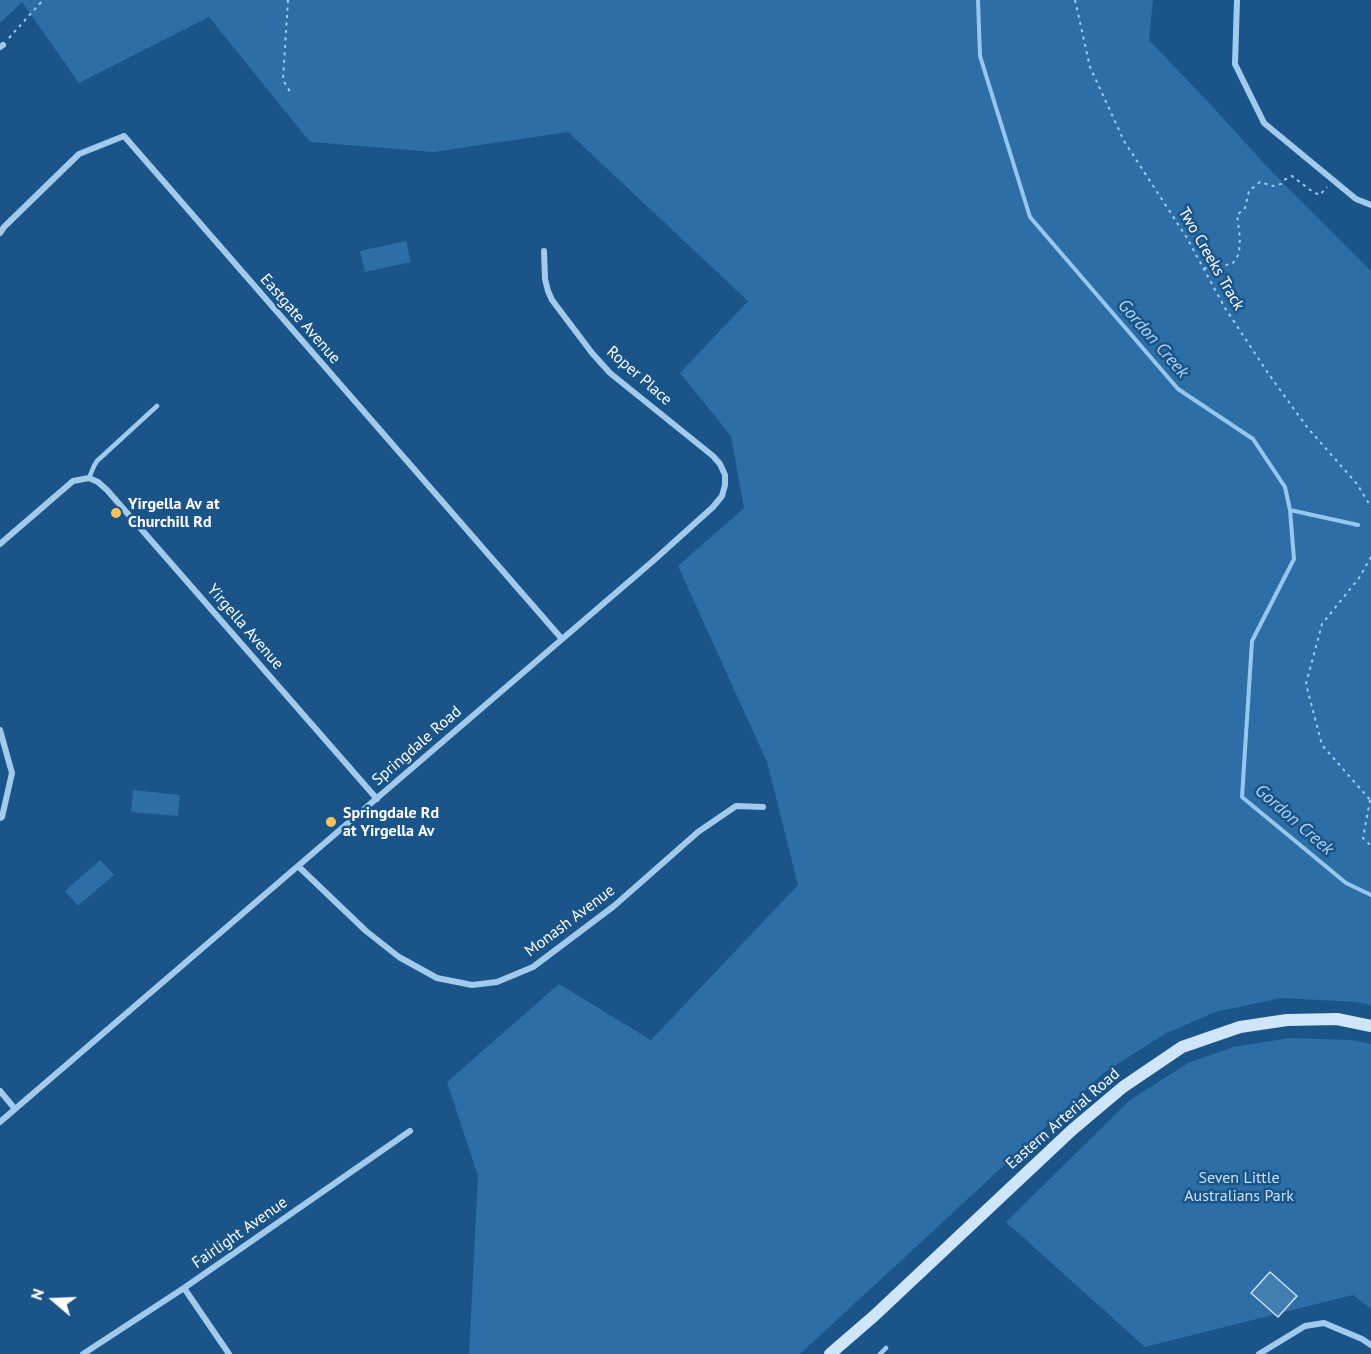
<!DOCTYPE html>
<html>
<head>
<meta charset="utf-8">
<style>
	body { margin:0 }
	#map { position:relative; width:1371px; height:1354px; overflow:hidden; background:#1a5488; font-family:"PT Sans",sans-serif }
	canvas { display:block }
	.north { position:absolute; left:24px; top:1270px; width:60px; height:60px; -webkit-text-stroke:4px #1a5488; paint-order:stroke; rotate:289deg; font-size:16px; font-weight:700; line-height:24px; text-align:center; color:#fff }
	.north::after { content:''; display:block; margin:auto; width:21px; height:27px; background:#fff; clip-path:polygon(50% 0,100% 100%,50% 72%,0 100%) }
</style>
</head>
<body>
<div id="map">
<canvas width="1371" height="1354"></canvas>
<div class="north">N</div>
</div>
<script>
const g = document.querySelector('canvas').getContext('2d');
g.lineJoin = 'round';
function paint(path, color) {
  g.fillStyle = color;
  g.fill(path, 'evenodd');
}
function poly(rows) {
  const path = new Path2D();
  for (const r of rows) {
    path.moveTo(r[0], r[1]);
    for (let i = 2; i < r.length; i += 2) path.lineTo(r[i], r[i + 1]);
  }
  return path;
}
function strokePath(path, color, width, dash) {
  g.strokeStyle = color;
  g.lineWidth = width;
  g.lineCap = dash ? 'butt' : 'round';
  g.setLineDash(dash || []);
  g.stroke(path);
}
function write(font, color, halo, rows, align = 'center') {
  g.font = font + ' "PT Sans",sans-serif';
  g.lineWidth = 5;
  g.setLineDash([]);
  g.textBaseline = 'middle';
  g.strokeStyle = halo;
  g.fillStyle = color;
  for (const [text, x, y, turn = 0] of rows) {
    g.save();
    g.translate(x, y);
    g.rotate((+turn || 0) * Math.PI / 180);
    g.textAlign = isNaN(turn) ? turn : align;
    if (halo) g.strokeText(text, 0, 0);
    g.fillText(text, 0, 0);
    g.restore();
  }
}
paint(poly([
	[0,0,1153,0,1149,40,1211,105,1272,172,1371,271,1371,1005,1357,1002,1281,998,1215,1012,1165,1034,1105,1072,800,1354,469,1354,478,1176,447,1082,559,984,651,1040,798,885,767,762,678,566,744,508,731,436,680,373,748,301,568,132,434,152,310,142,209,17,79,83,22,2,0,23],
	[406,241,411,262,365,272,360,251],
	[133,790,180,795,178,816,131,812],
	[100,860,114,875,78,906,65,891],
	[1290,1038,1352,1040,1371,1044,1371,1309,1353,1295,1145,1347,1006,1222,1130,1100,1188,1063,1233,1047]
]), '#2d6ea6');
strokePath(poly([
	[978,0,980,56,1030,217,1178,389,1253,439,1285,487,1290,510,1294,559,1252,641,1242,797,1346,883,1371,895],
	[1290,510,1358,525]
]), '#95c7ef', 4);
const building = poly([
	[1270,1272,1297,1296,1278,1317,1251,1293,1270,1272]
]);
paint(building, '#437eb1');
strokePath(building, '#c7e2f9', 1.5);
strokePath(poly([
	[288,0,283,80,291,93],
	[1075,0,1090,67,1124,141,1187,238,1225,308,1270,376,1307,427,1357,484,1371,507],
	[9,38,43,0],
	[1204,269,1212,265,1220,266,1232,264,1236,259,1239,253,1240,238,1237,215,1245,208,1249,191,1260,182,1273,186,1281,184,1284,180,1292,176,1313,192,1320,195,1327,187],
	[1371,557,1359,578,1322,624,1306,684,1322,745,1371,801],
	[1370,800,1363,838,1371,846]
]), '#a2caec', 2, [3, 4.5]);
strokePath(poly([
	[89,478,94,466,97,461,157,406],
	[880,1354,886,1348]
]), '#a2caec', 4.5);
strokePath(poly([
	[1237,0,1235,64,1264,123,1356,199,1371,205],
	[0,47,3,45],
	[0,233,4,227,79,154,124,136,562,639],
	[0,544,73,481,89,478,98,482,107,490,377,799],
	[0,730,12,773,2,817,0,818],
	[298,866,366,931,399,957,437,978,472,985,497,982,533,967,614,906,698,832,736,806,763,807],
	[0,1091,15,1109],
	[0,1122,653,561,713,507,722,496,725,485,725,475,720,464,713,456,610,373,592,353,552,300,548,291,545,279,544,251],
	[184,1288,229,1354],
	[83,1354,184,1288,410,1131],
	[1259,1354,1305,1326,1324,1323,1362,1339,1371,1345]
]), '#a2caec', 6);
strokePath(poly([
	[830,1354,874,1316,1072,1130,1123,1087,1182,1047,1240,1027,1287,1020,1337,1019,1371,1026]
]), '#cfe5f9', 12);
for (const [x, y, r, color] of [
	[116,513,6,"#ffc25e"],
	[331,822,6,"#ffc25e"]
]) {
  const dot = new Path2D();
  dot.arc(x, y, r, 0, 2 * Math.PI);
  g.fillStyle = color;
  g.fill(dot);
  strokePath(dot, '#1a5488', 2);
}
write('16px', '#fff', '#1a5488', [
	["Two Creeks Track",1211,259,60],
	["Eastgate Avenue",300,319,49],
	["Roper Place",639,376,41],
	["Yirgella Avenue",245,627,49],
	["Springdale Road",417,746,-41],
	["Monash Avenue",570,921,-37],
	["Eastern Arterial Road",1063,1119,-41],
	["Fairlight Avenue",240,1233,-35]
]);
write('bold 16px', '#fff', '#1a5488', [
	["Yirgella Av at",128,504],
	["Churchill Rd",128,522],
	["Springdale Rd",343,813],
	["at Yirgella Av",343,831]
], 'left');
write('16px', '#c7e2f9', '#1a5488', [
	["Seven Little",1239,1178],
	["Australians Park",1239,1196]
]);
write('italic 18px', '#aed4f4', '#1a5488', [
	["Gordon Creek",1153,339,49],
	["Gordon Creek",1294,820,41]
]);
</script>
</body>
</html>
